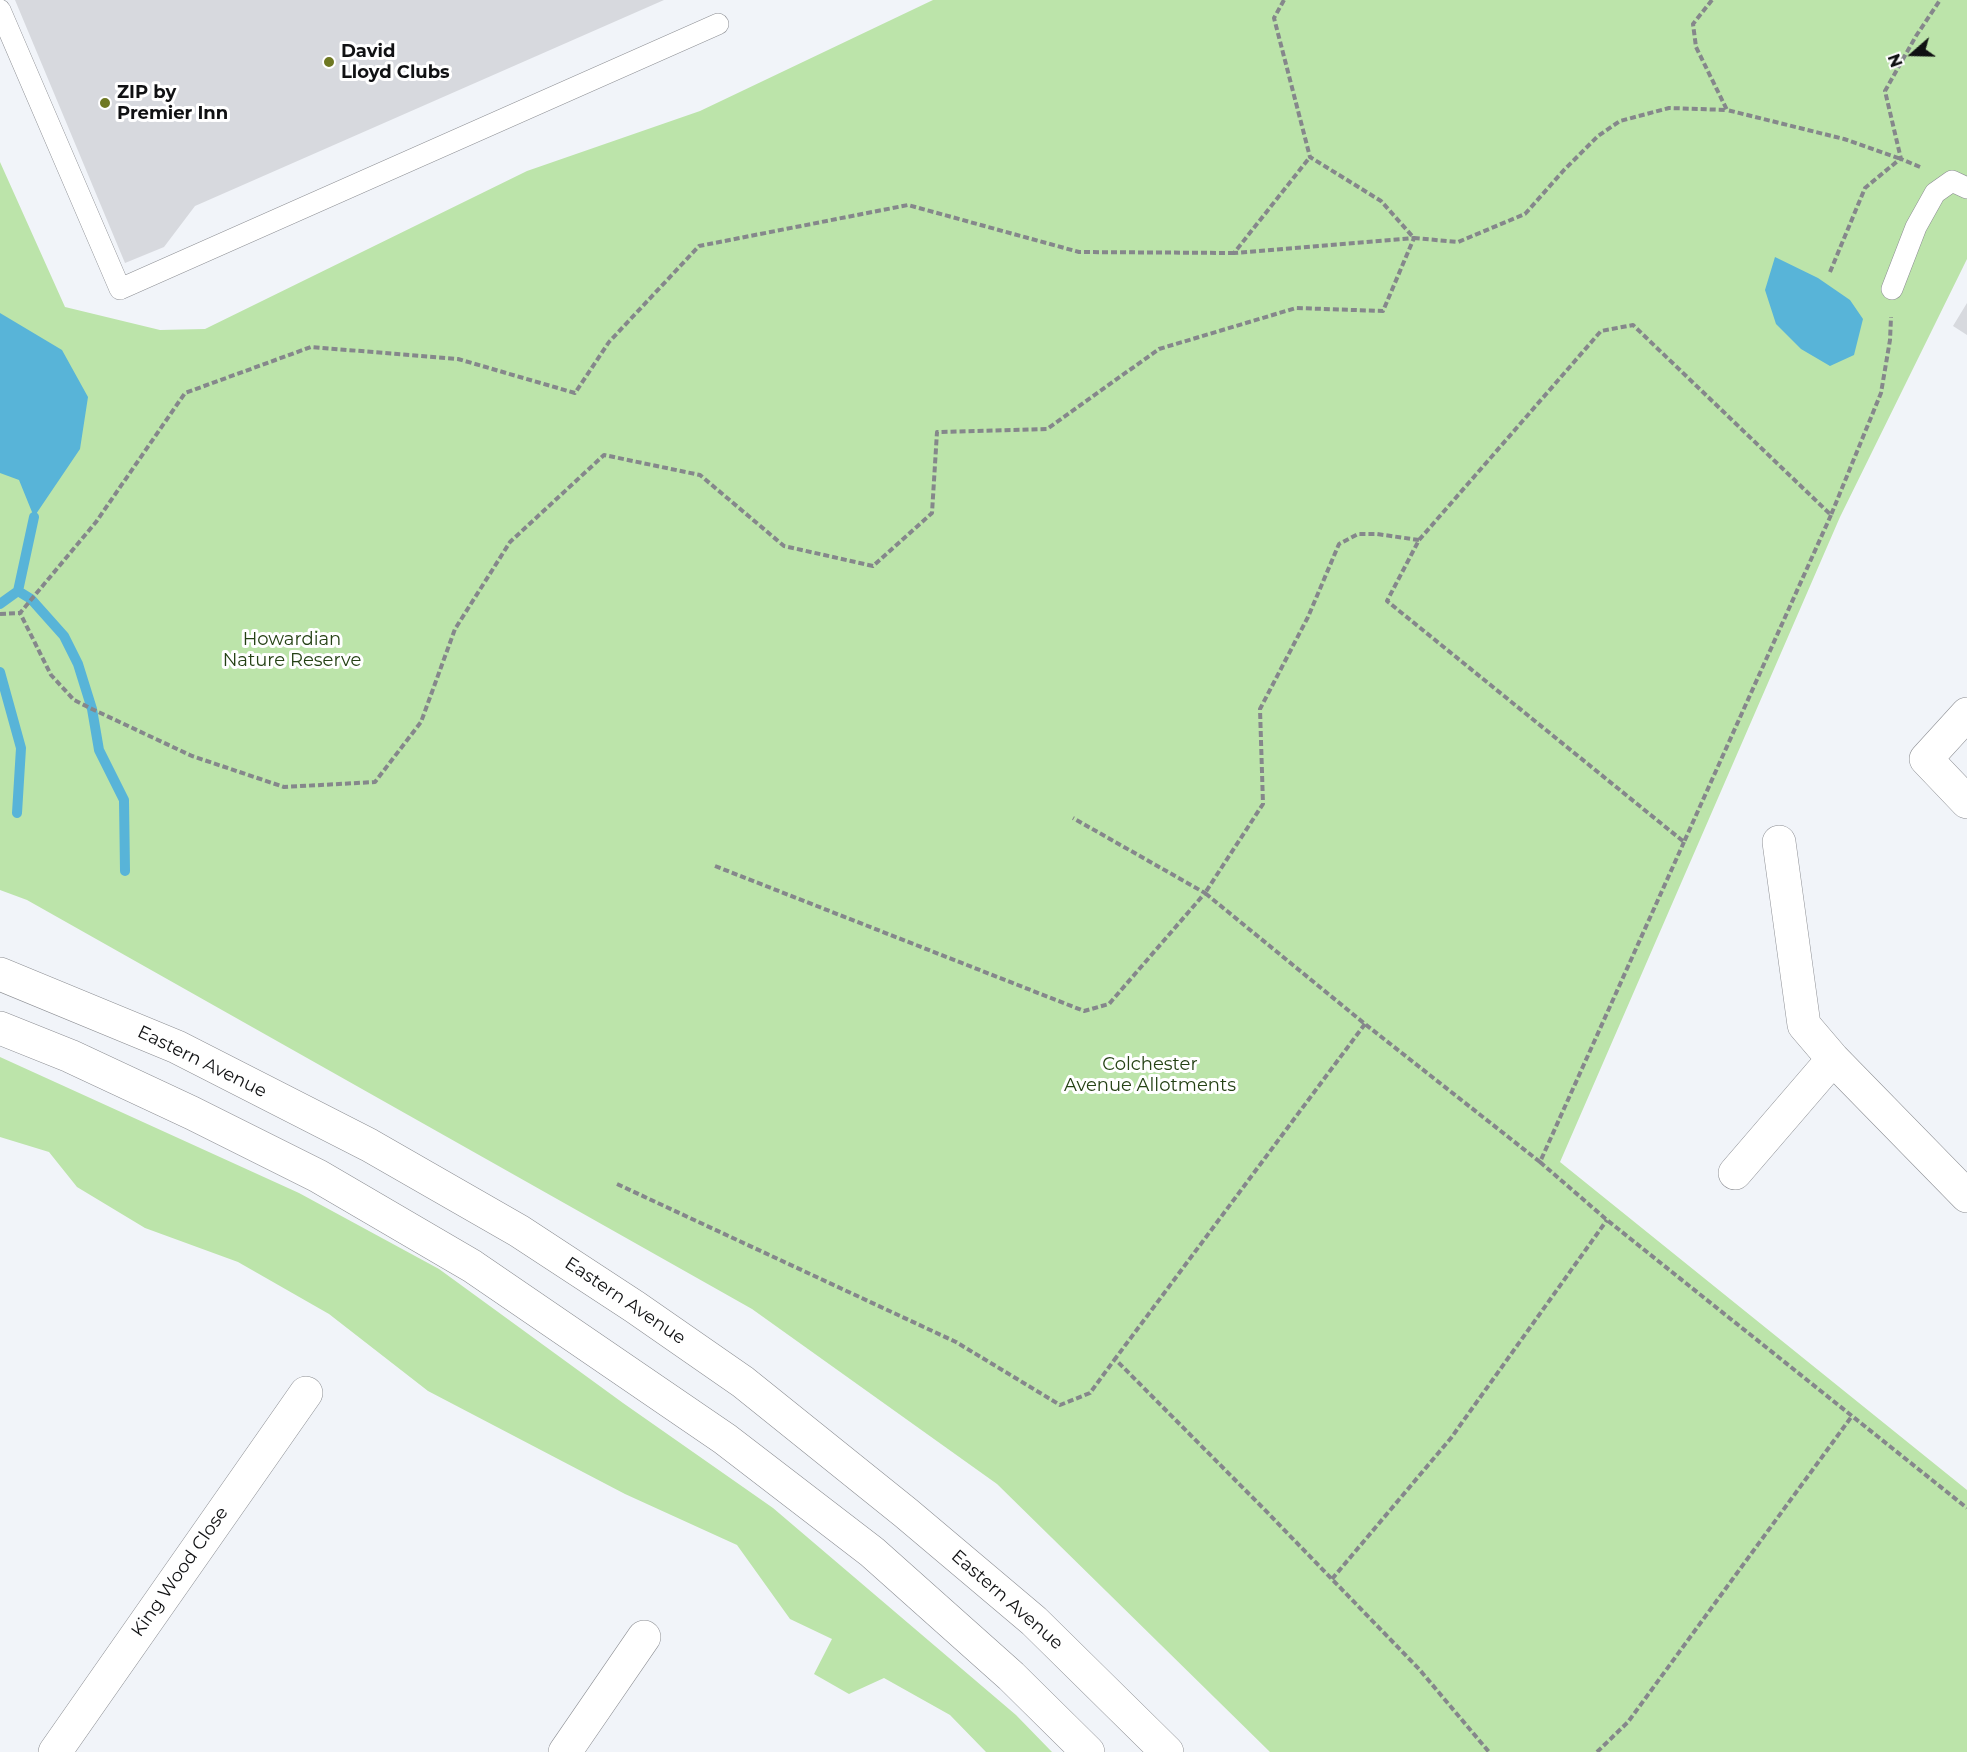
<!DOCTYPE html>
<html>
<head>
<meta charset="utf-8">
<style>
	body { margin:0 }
	#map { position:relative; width:1967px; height:1752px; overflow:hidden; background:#f1f4f9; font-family:Montserrat,sans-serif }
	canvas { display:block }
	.north { position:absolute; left:1883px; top:24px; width:60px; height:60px; -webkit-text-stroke:4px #fff; paint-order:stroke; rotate:250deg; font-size:16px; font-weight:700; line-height:24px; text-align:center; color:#101113 }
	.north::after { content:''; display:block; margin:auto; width:21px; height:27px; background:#101113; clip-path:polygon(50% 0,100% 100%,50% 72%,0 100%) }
</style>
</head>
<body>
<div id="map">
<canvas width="1967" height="1752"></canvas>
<div class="north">N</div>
</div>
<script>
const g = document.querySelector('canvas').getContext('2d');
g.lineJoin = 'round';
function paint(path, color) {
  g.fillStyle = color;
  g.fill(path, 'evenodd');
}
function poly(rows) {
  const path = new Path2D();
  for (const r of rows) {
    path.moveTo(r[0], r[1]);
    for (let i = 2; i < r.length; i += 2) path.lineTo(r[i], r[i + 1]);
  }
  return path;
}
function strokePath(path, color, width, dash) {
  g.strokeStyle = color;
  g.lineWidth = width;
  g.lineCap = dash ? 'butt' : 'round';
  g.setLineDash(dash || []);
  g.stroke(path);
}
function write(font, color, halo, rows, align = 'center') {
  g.font = font + ' Montserrat,sans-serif';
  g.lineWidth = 6;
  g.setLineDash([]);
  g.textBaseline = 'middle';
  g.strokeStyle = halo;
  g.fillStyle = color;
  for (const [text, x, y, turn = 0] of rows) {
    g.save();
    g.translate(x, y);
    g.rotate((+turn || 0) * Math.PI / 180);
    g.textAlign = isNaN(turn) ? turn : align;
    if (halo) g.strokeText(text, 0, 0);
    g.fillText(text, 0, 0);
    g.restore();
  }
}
paint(poly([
	[933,0,1967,0,1967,259,1840,517,1560,1162,1967,1490,1967,1752,1270,1752,997,1484,752,1309,27,900,0,890,0,162,65,307,160,330,205,329,527,171,700,111],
	[0,1057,299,1193,439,1269,623,1403,773,1508,1016,1715,1052,1752,986,1752,950,1715,884,1678,849,1694,814,1674,832,1639,790,1619,737,1545,625,1494,428,1391,329,1314,238,1262,145,1228,77,1187,49,1152,0,1137]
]), '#bce4aa');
paint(poly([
	[1775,257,1818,278,1850,300,1863,319,1854,355,1830,366,1801,349,1776,324,1765,290],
	[0,313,62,350,88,397,80,449,34,517,19,480,0,473]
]), '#58b4d8');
strokePath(poly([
	[34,517,18,591,31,599,64,636,78,664,92,709,99,750,124,800,125,871],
	[0,604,18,591],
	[0,672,21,748,17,813]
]), '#58b4d8', 10);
paint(poly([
	[15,0,664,0,195,206,164,247,125,263],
	[1967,303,1967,335,1953,326]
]), '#d7d9de');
const lane = poly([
	[0,10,120,289,718,24],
	[1892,289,1916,227,1935,193,1952,181,1967,188]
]);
const street = poly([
	[1967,714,1926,759,1967,802],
	[1779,842,1804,1025,1833,1059],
	[1735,1173,1833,1059,1967,1196],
	[55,1752,306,1393],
	[565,1752,644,1637]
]);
const highway = poly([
	[0,974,177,1047,369,1145,519,1231,635,1307,743,1382,906,1513,1034,1621,1167,1752],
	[0,1028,70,1056,192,1113,318,1176,472,1266,725,1439,872,1552,1011,1676,1088,1752]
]);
strokePath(lane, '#8c8e93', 22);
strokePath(street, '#8c8e93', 34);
strokePath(highway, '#8c8e93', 34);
strokePath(poly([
	[1284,0,1274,18,1310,157,1381,201,1414,238,1458,242,1525,214,1564,170,1598,136,1620,121,1669,108,1727,110],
	[1712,0,1693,24,1696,47,1727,110,1844,139,1901,159],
	[1920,167,1901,159,1885,91,1916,36,1940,0],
	[1234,253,1079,252,908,205,699,246,609,342,575,393,458,359,311,347,185,393,96,522,20,613,51,675,74,700,92,709,192,756,284,787,375,782,421,722,455,629,510,542,604,455,700,475,784,546,873,566,932,513,937,432,1047,429,1159,349,1296,308,1383,311,1414,238,1234,253,1310,157],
	[1830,272,1865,188,1900,159],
	[1831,515,1684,842,1387,601,1419,540,1601,331,1633,325,1831,515,1881,393,1890,340,1891,317],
	[1419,540,1377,534,1358,534,1339,544,1308,617,1260,709,1263,804,1205,893,1365,1024,1540,1162,1684,842],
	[0,614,20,613],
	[715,866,1084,1011,1109,1004,1205,893,1073,818],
	[1365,1024,1115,1359,1264,1509,1419,1669,1489,1752],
	[1540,1162,1607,1220,1967,1508],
	[617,1184,956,1342,1060,1405,1090,1393,1115,1359],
	[1332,1579,1451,1438,1607,1220],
	[1597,1752,1628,1722,1852,1416]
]), '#85878b', 4, [6, 3]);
strokePath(lane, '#fff', 21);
strokePath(street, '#fff', 33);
strokePath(highway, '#fff', 33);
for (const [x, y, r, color] of [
	[329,62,6,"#6e7822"],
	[105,103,6,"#6e7822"]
]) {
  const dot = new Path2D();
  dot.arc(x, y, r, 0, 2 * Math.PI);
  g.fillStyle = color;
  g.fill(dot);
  strokePath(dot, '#fff', 2);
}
write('bold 18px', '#101113', '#fff', [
	["David",341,52],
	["Lloyd Clubs",341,73],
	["ZIP by",117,93],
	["Premier Inn",117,114]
], 'left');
write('18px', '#244114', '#fff', [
	["Howardian",292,640],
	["Nature Reserve",292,661],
	["Colchester",1150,1065],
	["Avenue Allotments",1150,1086]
]);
write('18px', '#101113', '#fff', [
	["Eastern Avenue",202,1062,26],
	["Eastern Avenue",625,1301,34],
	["King Wood Close",180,1572,-55],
	["Eastern Avenue",1007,1600,41]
]);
</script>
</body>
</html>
